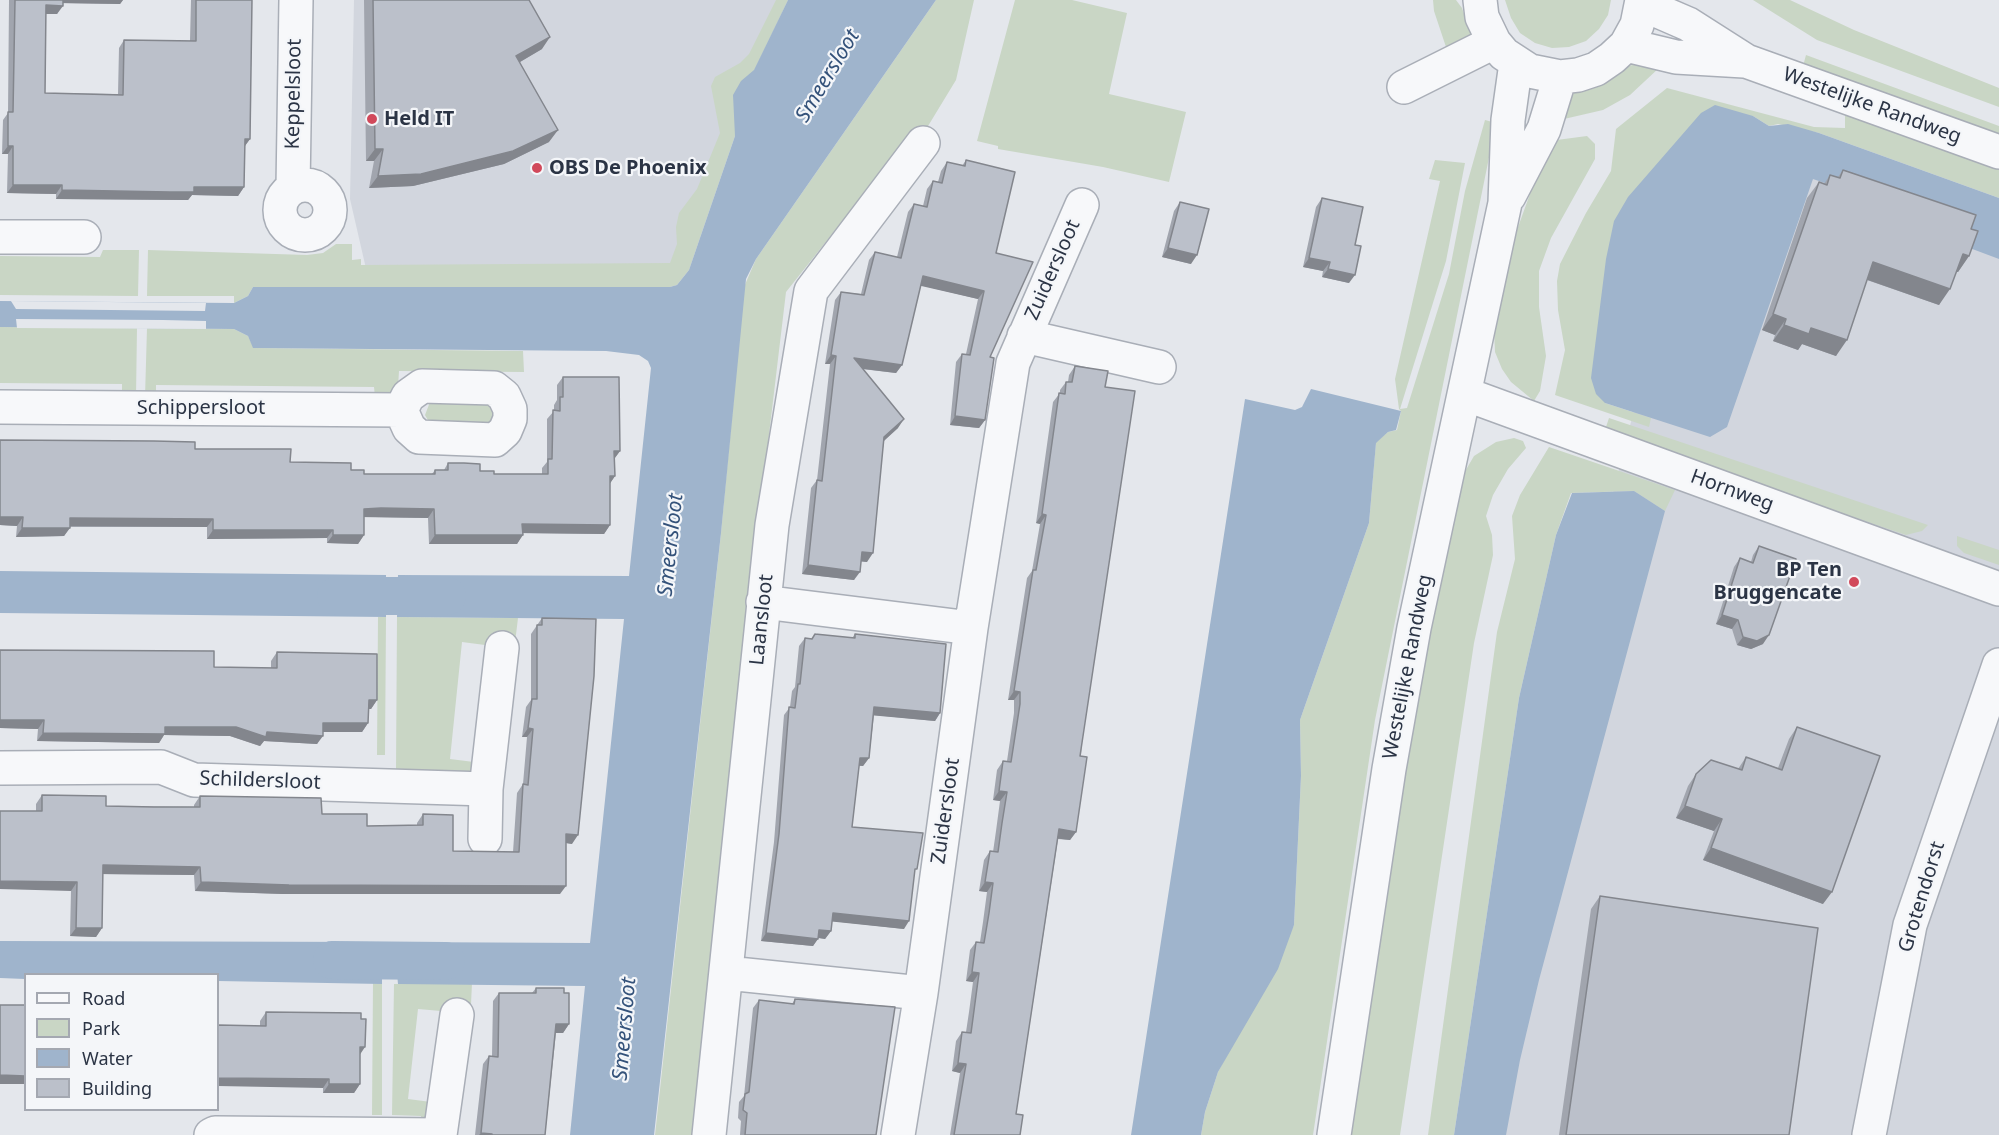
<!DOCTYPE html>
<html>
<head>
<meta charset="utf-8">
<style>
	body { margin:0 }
	#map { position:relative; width:1999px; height:1135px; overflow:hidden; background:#e4e7ec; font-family:"Noto Sans",sans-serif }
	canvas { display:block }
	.legend { position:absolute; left:24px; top:973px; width:195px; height:138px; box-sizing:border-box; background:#f4f6f9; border:2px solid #a4a8b1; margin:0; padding:8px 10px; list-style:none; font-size:18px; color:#2b3445 }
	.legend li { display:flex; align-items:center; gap:12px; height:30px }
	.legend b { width:30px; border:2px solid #a4a8b1 }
</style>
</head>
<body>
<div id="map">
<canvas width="1999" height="1135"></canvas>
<ul class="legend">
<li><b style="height:8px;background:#f7f8fa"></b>Road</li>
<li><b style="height:16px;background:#c9d6c5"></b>Park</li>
<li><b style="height:16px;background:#9fb4cc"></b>Water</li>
<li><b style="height:16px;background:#bbc0ca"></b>Building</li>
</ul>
</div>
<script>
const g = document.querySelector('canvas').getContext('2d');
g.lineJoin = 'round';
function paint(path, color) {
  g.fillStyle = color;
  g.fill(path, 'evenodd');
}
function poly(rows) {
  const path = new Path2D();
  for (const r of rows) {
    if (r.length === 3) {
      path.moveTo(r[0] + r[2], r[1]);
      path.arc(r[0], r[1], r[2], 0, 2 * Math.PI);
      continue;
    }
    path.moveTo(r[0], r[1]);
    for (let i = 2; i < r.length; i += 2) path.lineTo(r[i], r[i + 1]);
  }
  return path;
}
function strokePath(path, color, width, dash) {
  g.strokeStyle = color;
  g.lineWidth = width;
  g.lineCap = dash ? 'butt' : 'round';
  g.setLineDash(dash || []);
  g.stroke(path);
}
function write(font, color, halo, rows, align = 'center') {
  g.font = font + ' "Noto Sans",sans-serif';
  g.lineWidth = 4.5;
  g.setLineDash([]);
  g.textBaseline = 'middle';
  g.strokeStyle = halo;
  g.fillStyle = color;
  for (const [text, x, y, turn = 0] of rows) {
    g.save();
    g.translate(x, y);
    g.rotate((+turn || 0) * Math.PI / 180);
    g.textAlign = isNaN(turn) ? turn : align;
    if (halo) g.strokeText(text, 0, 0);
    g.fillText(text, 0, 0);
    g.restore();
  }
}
paint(poly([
	[354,0,788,0,754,71,691,263,370,286,350,199],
	[1781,160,1999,233,1999,1135,1477,1135,1534,804,1650,347]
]), '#d2d6de');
paint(poly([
	[776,0,788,0,754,71,739,86,735,136,689,270,677,285,670,287,253,287,248,296,234,303,234,296,147,296,148,250,307,255,323,253,336,244,352,244,352,260,361,259,361,265,670,263,677,244,676,227,679,213,697,189,720,133,711,86,715,77,740,63,749,54],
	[936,0,974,0,956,80,925,131,918,126,786,292,757,535,694,1135,655,1135,721,533,744,287,756,259],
	[1015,0,1072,0,1127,13,1109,94,1186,112,1169,182,1103,167,998,149,998,146,977,141],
	[1433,0,1456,0,1462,8,1473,40,1448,53,1434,11],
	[1505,0,1611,0,1608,15,1599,29,1586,41,1569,47,1552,48,1535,43,1520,33,1511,18],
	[1753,0,1790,0,1854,30,1999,88,1999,107,1817,40],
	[1806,55,1999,126,1999,136,1803,66],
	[1641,63,1659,68,1630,95,1603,110,1564,119,1568,100,1576,91,1620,68],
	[1667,88,1814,127,1845,128,1845,115,1999,170,1999,198,1819,133,1778,124,1769,126,1753,116,1605,403,1651,418,1649,427,1555,395,1565,350,1558,310,1557,281,1560,264,1586,213,1611,171,1616,129],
	[1485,120,1496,123,1375,720,1313,1135,1201,1135,1205,1112,1218,1072,1294,925,1301,776,1300,720,1369,523,1376,442,1388,432,1397,430,1401,411,1399,409,1395,379,1440,181,1429,179,1435,160,1465,163,1446,261,1400,409,1407,408,1449,274,1465,191],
	[1587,136,1595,144,1595,159,1551,238,1539,271,1539,307,1546,356,1540,391,1534,401,1511,382,1502,369,1495,352,1494,330,1517,230,1549,141],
	[103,250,139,250,138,296,0,295,0,256,100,257],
	[0,327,137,328,136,397,122,393,122,384,0,383],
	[147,328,234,329,248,336,254,348,523,351,524,372,399,371,398,387,395,393,375,397,374,387,156,385,156,394,145,397],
	[494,400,493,427,429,422,425,415,430,402],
	[1609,418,1928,525,1922,531,1906,535,1604,433],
	[1514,438,1523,441,1526,448,1508,469,1493,495,1486,516,1492,535,1493,555,1474,643,1400,1135,1349,1135,1425,647,1460,480,1474,456,1496,442],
	[1549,447,1675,490,1665,511,1634,491,1571,493,1556,535,1519,698,1454,1135,1428,1135,1497,632,1515,559,1512,516,1520,495],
	[1957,536,1999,550,1999,565,1964,553,1957,546],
	[378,617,386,617,385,755,377,755],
	[397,617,518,618,515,643,485,645,462,642,450,759,474,762,473,772,396,770],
	[373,983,382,984,382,1115,372,1115],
	[472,983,471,1004,446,1002,441,1011,418,1009,408,1099,431,1102,431,1116,421,1122,421,1116,392,1115,394,984]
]), '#c9d6c5');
paint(poly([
	[788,0,936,0,756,259,746,279,721,533,654,1135,570,1135,585,986,398,984,394,942,590,943,624,619,397,617,398,575,629,576,651,368,648,361,639,355,606,351,253,348,248,336,234,329,0,327,0,301,234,303,248,296,253,287,670,287,677,285,689,270,735,136,733,95,741,81,754,70],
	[1715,105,1753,116,1769,126,1788,124,1819,133,1999,198,1999,259,1967,247,1973,234,1813,179,1727,427,1710,437,1605,403,1596,394,1591,378,1606,259,1614,221,1628,197,1701,113],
	[1311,389,1401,411,1396,430,1388,432,1376,443,1369,523,1300,720,1301,776,1294,925,1278,969,1218,1072,1205,1112,1201,1135,1131,1135,1245,399,1295,410,1302,407],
	[1634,491,1665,511,1539,980,1520,1060,1506,1135,1454,1135,1519,698,1556,535,1572,493],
	[0,571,386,575,386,617,0,613],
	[0,941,382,942,382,984,218,981,218,974,26,974,25,979,0,978]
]), '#9fb4cc');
paint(poly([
	[11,301,206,303,205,311,16,309],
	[16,319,163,320,206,321,206,329,17,328]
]), '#e4e7ec');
strokePath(poly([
	[336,596,447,596],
	[332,960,446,961]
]), '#9fb4cc', 38);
const minor = poly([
	[1480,0,1482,17,1494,42,1504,54,1530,71,1560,77,1578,75,1596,69,1612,58,1626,45,1637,25,1642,0],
	[1642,4,1688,24,1746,61,1999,152],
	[1626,45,1676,57,1744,61],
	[1404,87,1494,42],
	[305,210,25],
	[293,188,296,0],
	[1509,196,1544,129,1560,77],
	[0,237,84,237],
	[1024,336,1159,367],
	[422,386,494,388,504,396,510,409,510,419,505,431,495,440,419,437,409,428,401,410,408,396,422,386],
	[1465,394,1999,589],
	[0,407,401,410],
	[763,602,971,628],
	[0,768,161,767,194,780,486,789],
	[485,839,486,789,502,648],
	[727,973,921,993],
	[211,1135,215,1133,440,1135],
	[440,1135,457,1015],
	[709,1135,772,525,811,291,923,143],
	[898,1135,921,993,971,628,1013,363,1082,205],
	[1334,1135,1389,769,1414,628,1505,203,1508,120,1516,63],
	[1869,1135,1910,925,1999,665]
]);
strokePath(minor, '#a9aeb7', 36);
strokePath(minor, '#f7f8fa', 33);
paint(poly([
	[9,0,123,0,120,4,63,3,57,14,46,14,45,93,118,94,119,48,124,40,190,41,191,0,252,0,250,139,245,146,244,187,238,196,192,195,188,200,56,199,56,194,7,193,8,154,2,154,3,120,8,113],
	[364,0,529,0,542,49,520,62,549,142,504,164,413,186,369,188,374,161,366,161],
	[966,160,996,253,990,357,985,420,979,428,950,425,956,362,962,354,966,354,978,299,920,285,902,365,896,373,862,369,898,428,884,441,867,562,861,561,854,580,802,574,811,488,817,480,830,364,825,364,835,300,841,292,861,294,869,260,875,252,897,257,908,212,914,204,923,206,927,189,933,181,938,182,941,171,947,162,962,166],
	[1843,170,1971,229,1969,256,1958,272,1956,272,1939,305,1867,280,1836,356,1802,344,1798,350,1773,341,1775,335,1762,330,1807,198,1819,182,1824,184,1830,175,1838,177],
	[1322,198,1355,245,1349,283,1322,277,1323,271,1303,267,1316,207],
	[1180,202,1191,264,1162,257,1174,211],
	[1075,366,1105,387,1076,832,1070,840,1058,839,1016,1114,1020,1135,950,1135,960,1073,952,1071,956,1041,962,1032,966,1032,969,1012,973,982,966,981,970,950,976,942,980,942,983,922,987,892,979,891,984,860,990,851,993,852,996,831,1000,801,993,800,997,770,1003,761,1007,761,1014,713,1014,700,1008,700,1027,578,1032,571,1040,524,1036,523,1053,402,1060,393,1060,390,1066,382,1068,382,1069,375],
	[563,377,620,451,615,458,615,476,610,483,610,525,604,534,523,533,517,544,429,544,428,518,375,517,364,517,364,535,358,544,327,543,327,538,207,539,207,527,70,527,64,536,16,537,17,526,0,525,195,449,351,470,364,474,432,474,435,470,444,470,448,463,494,474,542,474,542,468,547,462,547,419,554,411,554,405,557,400,557,385],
	[1759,546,1763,644,1751,649,1737,645,1732,629,1716,624,1734,567,1740,558,1751,562,1753,555],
	[542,618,572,844,566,843,560,894,283,894,195,891,194,875,103,874,102,928,96,937,70,936,71,891,36,811,36,804,42,795,106,806,194,807,194,805,200,796,322,814,367,826,417,825,417,823,423,814,453,851,513,852,517,793,523,784,527,737,522,737,526,707,531,700,531,634],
	[855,634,940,713,935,721,874,715,869,758,863,766,859,766,852,827,914,873,904,929,832,921,831,931,825,939,818,938,813,946,761,941,774,842,784,715,790,707,792,691,795,687,799,646,805,638,812,639,852,638],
	[277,652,377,700,371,709,369,709,368,723,362,732,323,732,317,744,264,741,260,746,230,736,164,735,159,743,37,741,38,729,0,728,214,667,271,668,271,661],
	[1797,727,1823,904,1703,860,1714,831,1676,818,1688,786,1696,774,1738,769,1746,757,1778,768,1789,739],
	[1600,896,1789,1135,1559,1135,1591,909],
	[536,988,564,993,569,1024,563,1033,556,1033,545,1135,475,1135,483,1064,489,1056,492,1056,493,1001,499,993,532,993],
	[795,999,876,1135,740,1135,741,1121,738,1118,739,1102,744,1096,753,1008,759,1000,792,1004],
	[266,1012,360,1054,360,1084,354,1093,323,1093,323,1088,260,1026,260,1021]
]), '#a1a5ae');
paint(poly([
	[59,0,123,0,120,4,57,3],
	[46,5,63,6,57,14,40,14],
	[550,37,542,49,508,69,516,56],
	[558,130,549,142,504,164,413,186,369,188,378,176],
	[245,139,250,139,244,147],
	[8,146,13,146,8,154,2,154],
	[375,149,383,149,374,161,366,161],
	[13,185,62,185,56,194,7,193],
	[194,187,244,187,238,196,192,195,188,200,56,199,62,190],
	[1168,248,1197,255,1191,264,1162,257],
	[1963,254,1969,256,1958,272,1951,270],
	[1309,258,1330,262,1323,271,1303,267],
	[1873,262,1950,289,1939,305,1862,278],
	[1328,269,1355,275,1349,283,1322,277],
	[923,276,984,291,978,299,917,285],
	[1773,314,1786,319,1775,335,1762,330],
	[1784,325,1811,328,1847,340,1836,356,1802,344,1798,350,1773,341],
	[831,355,836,356,830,364,825,364],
	[854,358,902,365,896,373,848,367],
	[955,416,985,420,979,428,950,425],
	[904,419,898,428,878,446,884,437],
	[614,451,620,451,614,459],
	[610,476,615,476,609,485],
	[381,508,434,509,428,518,358,517,364,509],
	[1042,514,1046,515,1040,524,1036,523],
	[0,517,23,517,17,526,0,525],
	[70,518,213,519,207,527,64,526],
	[522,524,610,525,604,534,516,533],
	[22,528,70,528,64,536,16,537],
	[213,530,333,530,327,538,207,539],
	[333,535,364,535,358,544,327,543],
	[435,535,523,535,517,544,429,544],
	[862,552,873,553,867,562,856,561],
	[808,565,860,572,854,580,802,574],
	[1722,615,1738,620,1732,629,1716,624],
	[1769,635,1763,644,1751,649,1737,645,1743,637],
	[1014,691,1020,692,1014,700,1008,700],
	[369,700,377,700,371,709,363,709],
	[874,707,940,713,935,721,869,715],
	[0,720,44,720,38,729,0,728],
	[323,723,368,723,362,732,317,732],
	[165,727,236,727,267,732,323,736,317,744,264,741,260,746,230,736,164,735,159,743,37,741,43,733],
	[528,728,533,729,527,737,522,737],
	[860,758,869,758,863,766,855,765],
	[999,791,1007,792,1000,801,993,800],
	[1685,806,1722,819,1714,831,1676,818],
	[1059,829,1076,832,1070,840,1053,838],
	[566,834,578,835,572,844,560,842],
	[1711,848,1832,892,1823,904,1703,860],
	[103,865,200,867,194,875,97,874],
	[0,881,77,882,71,891,0,889],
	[201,882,566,886,560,894,283,894,195,891],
	[985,882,993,883,987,892,979,891],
	[833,913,909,921,904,929,827,921],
	[76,928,102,928,96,937,70,936],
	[819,930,831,931,825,939,814,937],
	[766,933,818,939,813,946,761,941],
	[972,972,979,973,973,982,966,981],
	[556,1024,569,1024,563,1033,550,1033],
	[360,1047,365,1047,359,1056],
	[958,1063,966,1064,960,1073,952,1071],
	[0,1075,26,1076,26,1084,0,1084],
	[218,1078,329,1079,323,1088,218,1086],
	[329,1084,360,1084,354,1093,323,1093],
	[481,1133,492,1134,491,1135,479,1135]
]), '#83868d');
const building = poly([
	[15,0,63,0,63,6,46,5,45,93,123,95,124,40,196,41,196,0,252,0,250,139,245,139,244,187,194,187,194,192,170,192,62,190,62,185,13,185,13,146,8,146,8,112,13,112,15,0],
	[373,0,529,0,550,37,516,56,558,130,513,151,421,174,378,176,383,149,375,149,373,0],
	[966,160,1015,172,996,253,1033,262,990,357,994,358,985,420,955,416,962,354,970,355,984,291,923,276,902,365,854,358,904,419,884,437,873,553,862,552,860,572,808,565,817,480,822,481,836,356,831,355,841,292,864,295,875,252,901,258,914,204,927,207,933,181,942,183,947,162,965,166,966,160],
	[1843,170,1976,215,1971,229,1978,231,1969,256,1963,254,1950,289,1873,262,1847,340,1811,328,1809,334,1784,325,1786,319,1773,314,1819,182,1827,185,1830,175,1840,178,1843,170],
	[1322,198,1363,207,1355,245,1361,246,1355,275,1328,269,1330,262,1309,258,1322,198],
	[1180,202,1209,209,1197,255,1168,248,1180,202],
	[1075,366,1108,371,1105,387,1135,391,1080,756,1087,757,1076,832,1059,829,1016,1114,1023,1115,1020,1135,954,1135,966,1064,958,1063,962,1032,971,1033,979,973,972,972,976,942,984,943,989,913,993,883,985,882,990,851,998,852,1002,823,1007,792,999,791,1003,761,1011,762,1020,704,1020,692,1014,691,1033,570,1036,570,1046,515,1042,514,1059,393,1065,394,1066,382,1072,382,1075,366],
	[563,377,619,377,620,451,614,451,615,476,610,476,610,525,522,524,523,535,435,535,434,509,381,508,364,509,364,535,333,535,333,530,213,530,213,519,70,518,70,528,22,528,23,517,0,517,0,440,154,441,195,442,195,449,291,449,290,462,351,463,351,470,364,470,364,474,435,474,435,470,448,470,448,463,464,463,480,464,480,471,494,471,494,474,548,474,548,459,552,459,553,410,560,411,560,397,563,397,563,377],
	[1759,546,1796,559,1769,635,1757,641,1743,637,1738,620,1722,615,1740,558,1753,563,1759,546],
	[542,618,596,619,594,676,578,835,566,834,566,886,289,885,201,882,200,867,103,865,102,928,76,928,77,882,0,881,0,811,42,811,42,795,106,796,106,806,154,807,200,807,200,796,321,798,322,814,367,814,367,826,423,825,423,814,453,815,453,851,519,852,523,784,528,785,533,729,528,728,532,699,537,699,537,625,542,625,542,618],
	[815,634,855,638,855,634,946,644,940,713,874,707,869,758,860,758,852,827,923,833,917,869,915,869,909,921,833,913,831,931,819,930,818,939,766,933,779,834,789,707,795,708,798,684,800,684,805,638,812,639,815,634],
	[0,650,214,651,214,667,277,668,277,652,377,654,377,700,369,700,368,723,323,723,323,736,267,732,266,737,236,727,165,727,165,734,43,733,44,720,0,720,0,650],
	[1797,727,1880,756,1832,892,1711,848,1722,819,1685,806,1696,774,1711,760,1742,770,1746,757,1782,770,1797,727],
	[1600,896,1818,928,1789,1135,1566,1135,1600,896],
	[536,988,564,988,564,993,569,993,569,1024,556,1024,545,1135,492,1135,492,1134,481,1133,489,1056,498,1057,499,993,536,993,536,988],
	[795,999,895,1007,876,1135,745,1135,747,1113,743,1110,745,1094,749,1092,759,1000,794,1004,795,999],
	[0,1005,26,1005,26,1076,0,1075,0,1005],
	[266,1012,361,1013,361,1019,366,1019,365,1047,360,1047,360,1084,329,1084,329,1079,218,1078,218,1025,266,1026,266,1012]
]);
paint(building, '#bbc0ca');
strokePath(building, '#83868d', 1.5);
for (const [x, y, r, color] of [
	[372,119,6,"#d1495b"],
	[537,168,6,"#d1495b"],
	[1854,582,6,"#d1495b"]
]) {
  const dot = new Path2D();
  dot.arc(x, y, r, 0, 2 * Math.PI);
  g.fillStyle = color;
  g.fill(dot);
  strokePath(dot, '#f4f6f9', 2);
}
write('20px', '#2b3445', '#f4f6f9', [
	["Keppelsloot",294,94,-89],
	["Westelijke Randweg",1872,106,20],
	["Zuidersloot",1053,270,-66],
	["Schippersloot",201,408],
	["Hornweg",1732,491,20],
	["Laansloot",762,620,-84],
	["Westelijke Randweg",1408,667,-79],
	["Schildersloot",260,781,2],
	["Zuidersloot",946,811,-82],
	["Grotendorst",1922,897,-73]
]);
write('bold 20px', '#2b3445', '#f4f6f9', [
	["Held IT",384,119],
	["OBS De Phoenix",549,168],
	["BP Ten",1842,570,"right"],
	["Bruggencate",1842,593,"right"]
], 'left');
write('italic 21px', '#34527a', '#f4f6f9', [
	["Smeersloot",828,76,-59],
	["Smeersloot",671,545,-84],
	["Smeersloot",625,1029,-85]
]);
</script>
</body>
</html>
